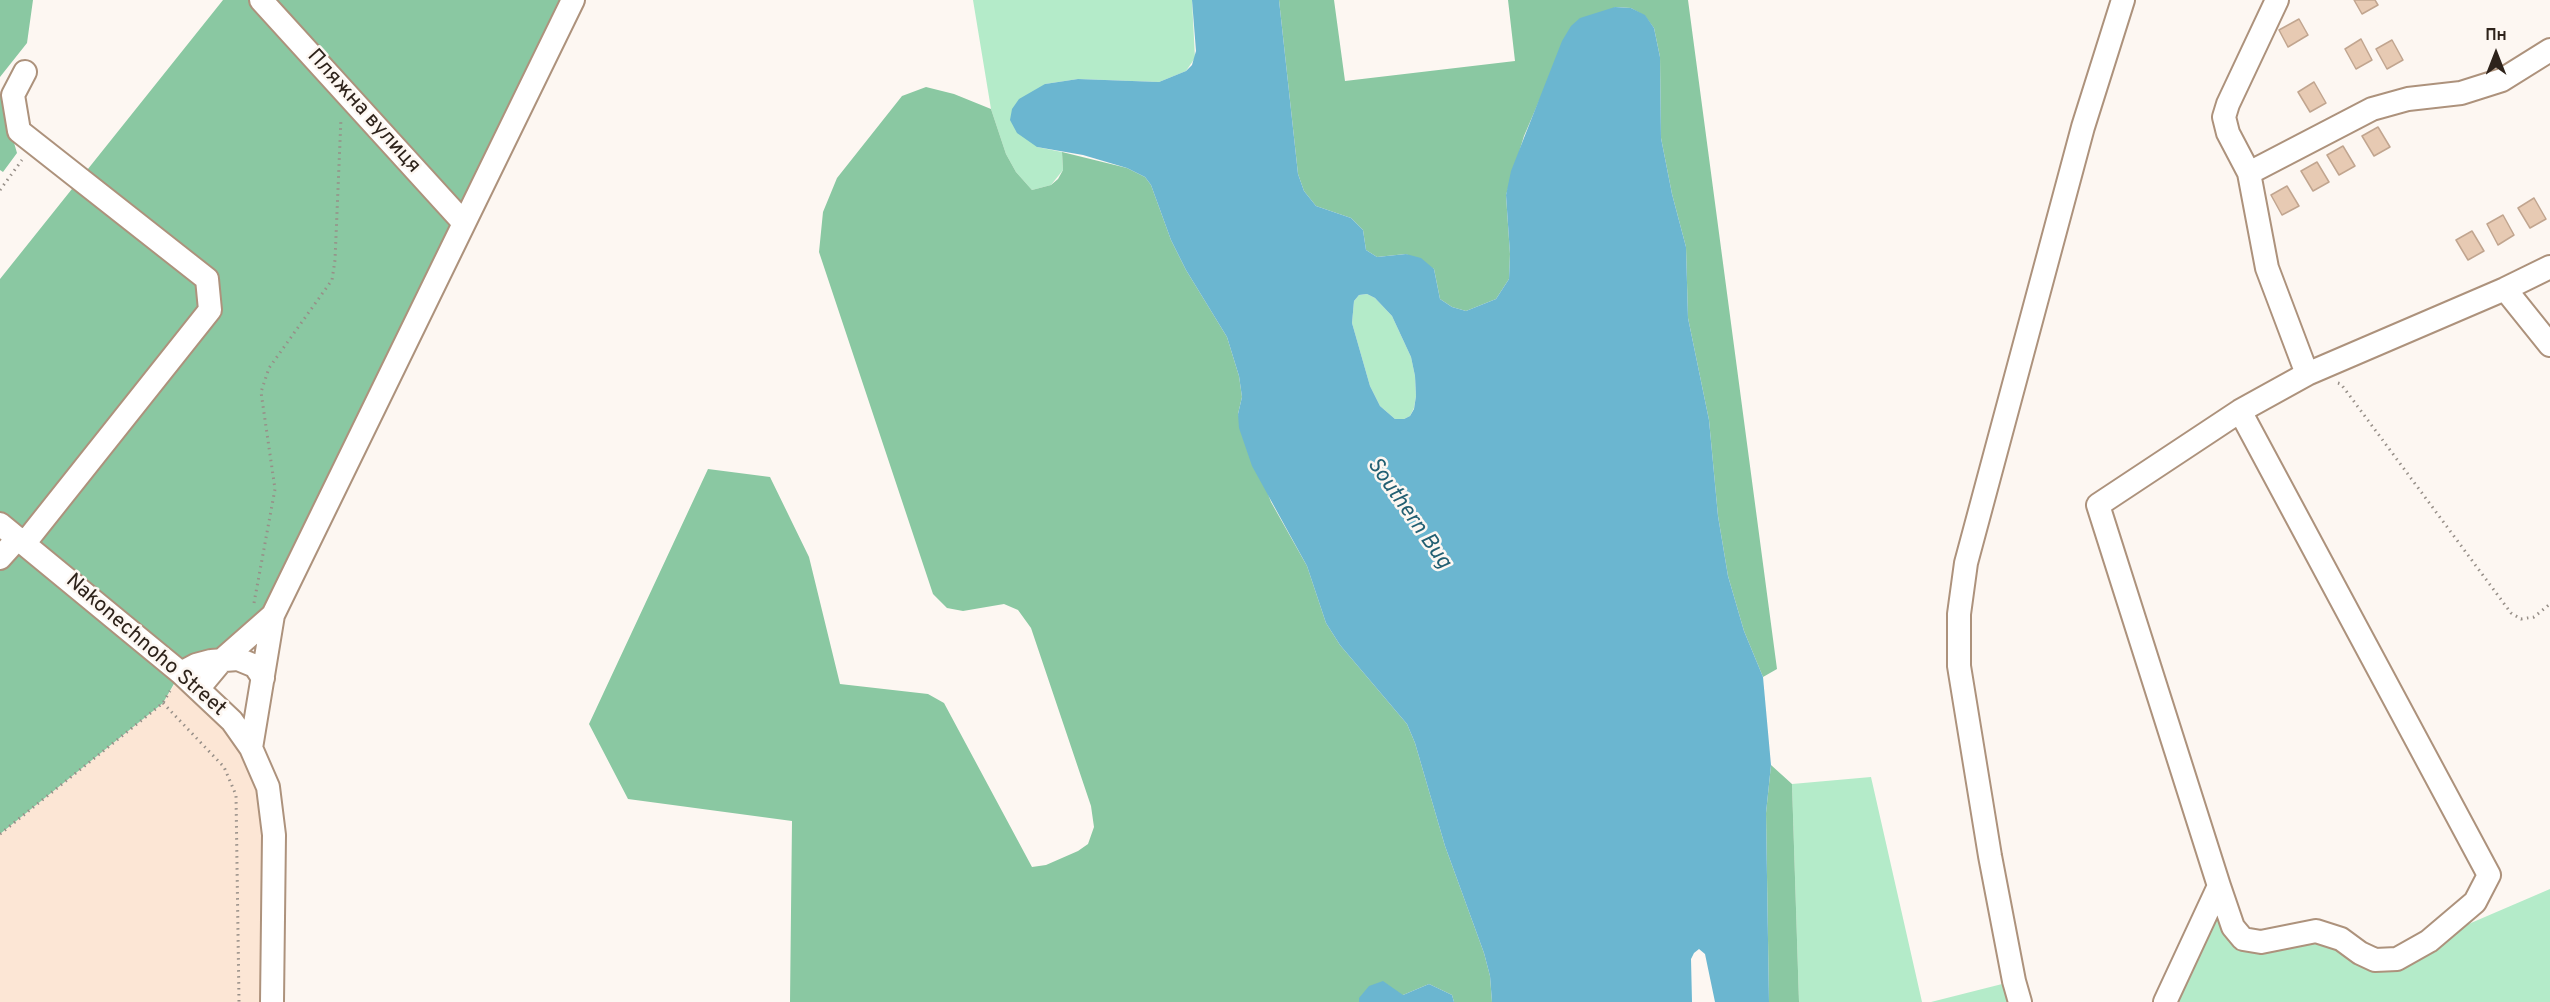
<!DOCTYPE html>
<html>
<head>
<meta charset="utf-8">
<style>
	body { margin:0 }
	#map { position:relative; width:2550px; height:1002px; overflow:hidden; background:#fdf7f2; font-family:Overpass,sans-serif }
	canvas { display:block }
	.north { position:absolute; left:2466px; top:24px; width:60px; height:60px; -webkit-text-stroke:4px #fdf7f2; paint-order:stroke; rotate:0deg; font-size:16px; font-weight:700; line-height:24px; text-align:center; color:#2e231b }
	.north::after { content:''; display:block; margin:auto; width:21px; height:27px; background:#2e231b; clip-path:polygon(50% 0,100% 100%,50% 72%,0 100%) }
</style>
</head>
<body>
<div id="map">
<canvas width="2550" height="1002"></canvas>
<div class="north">Пн</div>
</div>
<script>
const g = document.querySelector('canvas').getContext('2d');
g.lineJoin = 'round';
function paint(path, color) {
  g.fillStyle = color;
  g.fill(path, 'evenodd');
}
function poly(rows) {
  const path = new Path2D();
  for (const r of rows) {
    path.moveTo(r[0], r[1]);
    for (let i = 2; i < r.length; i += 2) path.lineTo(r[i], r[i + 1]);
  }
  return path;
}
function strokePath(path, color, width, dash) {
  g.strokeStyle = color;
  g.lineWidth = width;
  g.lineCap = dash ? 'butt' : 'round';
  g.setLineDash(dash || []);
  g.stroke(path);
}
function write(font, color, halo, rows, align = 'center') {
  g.font = font + ' Overpass,sans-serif';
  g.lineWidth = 5;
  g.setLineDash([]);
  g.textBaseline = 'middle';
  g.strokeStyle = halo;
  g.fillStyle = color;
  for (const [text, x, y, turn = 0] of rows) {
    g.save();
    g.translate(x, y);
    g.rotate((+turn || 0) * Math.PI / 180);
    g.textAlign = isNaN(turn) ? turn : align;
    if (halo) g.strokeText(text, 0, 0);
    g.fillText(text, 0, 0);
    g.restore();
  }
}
paint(poly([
	[181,673,232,721,268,787,272,1002,0,1002,0,834,163,703]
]), '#fce6d5');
paint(poly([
	[973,0,1192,0,1195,58,1186,71,1159,82,1078,79,1045,84,1037,147,1062,152,1063,170,1051,185,1032,190,1016,172,1006,154,991,109],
	[1367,294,1375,298,1392,316,1411,357,1415,376,1416,396,1414,408,1410,416,1404,419,1395,419,1380,406,1370,386,1352,323,1354,301,1359,295],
	[1871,777,1922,1002,1799,1002,1792,784],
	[2219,886,2243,939,2316,931,2376,960,2429,941,2550,889,2550,1002,2165,1002],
	[2014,981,2020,1002,1931,1002]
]), '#b4ebc9');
paint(poly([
	[0,0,33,0,27,43,0,77],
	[223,0,573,0,273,615,179,675,163,703,0,834,0,558,18,538,0,524,0,279],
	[1279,0,1334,0,1345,81,1515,61,1508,0,1688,0,1777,669,1763,677,1744,631,1728,576,1718,516,1709,420,1688,318,1686,247,1672,194,1661,138,1660,57,1654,28,1645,16,1631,8,1615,7,1539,101,1524,136,1506,195,1510,254,1509,279,1496,299,1466,311,1452,307,1440,299,1434,269,1406,254,1377,257,1366,250,1363,230,1351,218,1316,206,1304,191,1298,174],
	[926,87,954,94,991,109,1006,154,1016,172,1032,190,1051,185,1058,179,1063,170,1062,152,1127,168,1145,177,1151,185,1171,240,1186,270,1227,337,1239,376,1242,397,1238,414,1271,502,1307,566,1326,623,1340,645,1407,724,1415,743,1445,846,1484,953,1490,976,1492,1002,1454,1002,1452,995,1429,984,1403,995,1359,998,1359,1002,790,1002,792,821,628,799,589,724,708,469,770,477,809,557,840,684,928,694,944,703,1032,867,1046,865,1078,851,1088,844,1094,827,1091,806,1031,628,1018,610,1004,604,963,611,947,608,933,594,819,252,823,212,837,178,902,96],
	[0,94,17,153,3,172,0,170],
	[1771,765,1792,784,1799,1002,1769,1002,1766,813]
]), '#8ac8a2');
paint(poly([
	[1192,0,1279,0,1298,174,1304,191,1316,206,1351,218,1363,230,1366,250,1377,257,1406,254,1421,258,1434,269,1440,299,1452,307,1466,311,1496,299,1509,279,1510,254,1506,195,1511,171,1562,41,1571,26,1580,18,1615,7,1631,8,1645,15,1654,28,1660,57,1661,138,1672,194,1686,247,1688,318,1709,420,1718,516,1728,576,1744,631,1763,677,1771,765,1766,813,1769,1002,1715,1002,1705,954,1699,949,1694,953,1691,959,1692,1002,1492,1002,1490,976,1484,953,1445,846,1415,743,1407,724,1340,645,1326,623,1307,566,1252,466,1239,428,1238,414,1242,397,1239,376,1227,337,1186,270,1171,240,1151,185,1145,177,1127,168,1083,155,1037,147,1017,133,1010,120,1012,109,1019,99,1045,84,1078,79,1159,82,1186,71,1192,65,1196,51],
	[1367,294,1375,298,1392,316,1411,357,1415,376,1416,396,1414,409,1410,416,1404,419,1395,419,1380,406,1370,386,1352,323,1354,301,1359,295],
	[1383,981,1403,995,1429,984,1452,995,1454,1002,1359,1002,1359,998,1369,986]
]), '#6bb6d0');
const building = poly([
	[2354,0,2375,0,2378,5,2362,14,2354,0],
	[2299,19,2308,35,2288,47,2279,30,2299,19],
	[2361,39,2372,60,2356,69,2345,49,2361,39],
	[2392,40,2403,60,2387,69,2376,49,2392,40],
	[2314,82,2326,103,2310,112,2298,92,2314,82],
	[2378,127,2390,147,2374,156,2362,136,2378,127],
	[2343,146,2355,166,2339,175,2327,155,2343,146],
	[2317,162,2329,182,2313,191,2301,171,2317,162],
	[2287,186,2299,206,2282,215,2271,195,2287,186],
	[2534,198,2546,219,2530,228,2518,208,2534,198],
	[2503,215,2514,235,2498,245,2487,224,2503,215],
	[2472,231,2484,251,2468,260,2456,240,2472,231]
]);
paint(building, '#e7cab3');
strokePath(building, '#c1a58f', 1.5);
const minor = poly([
	[261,0,464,223],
	[2249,173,2372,109,2408,99,2461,93,2502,80,2550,50],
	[2505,289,2550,345],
	[2307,374,2505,289,2550,267],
	[0,524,181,673,232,721,251,748,268,787,274,835,272,1002],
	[24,544,210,310,207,279,19,131,13,95,25,72],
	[0,558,18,538],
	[181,673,196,665,211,661,238,659,255,666,263,678],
	[198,689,223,659,273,615],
	[251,748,273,615,573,0],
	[2219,886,2233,927,2243,939,2261,942,2316,931,2341,939,2360,953,2375,960,2397,959,2429,941,2475,902,2489,875,2240,411],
	[2020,1002,2014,981,1990,856,1959,666,1959,614,1966,563,2083,127,2123,0],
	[2165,1002,2219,886,2098,505,2240,411,2307,374,2267,268,2249,173,2228,133,2224,117,2228,104,2277,0]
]);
strokePath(minor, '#ad927c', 26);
strokePath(poly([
	[0,190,22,160],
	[2338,383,2341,384,2511,613,2521,619,2534,617,2550,604],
	[254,603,275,489,261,392,269,368,332,280,335,260,341,118],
	[163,703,224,767,236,795,239,1002],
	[0,834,163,703,170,691]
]), '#978f88', 3, [1.5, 4.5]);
strokePath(minor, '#fff', 22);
write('21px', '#2e231b', '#fdf7f2', [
	["Пляжна вулиця",363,112,48],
	["Nakonechnoho Street",145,646,41]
]);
write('italic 22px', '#225f72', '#fdf7f2', [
	["Southern Bug",1408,514,55]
]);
</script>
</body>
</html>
